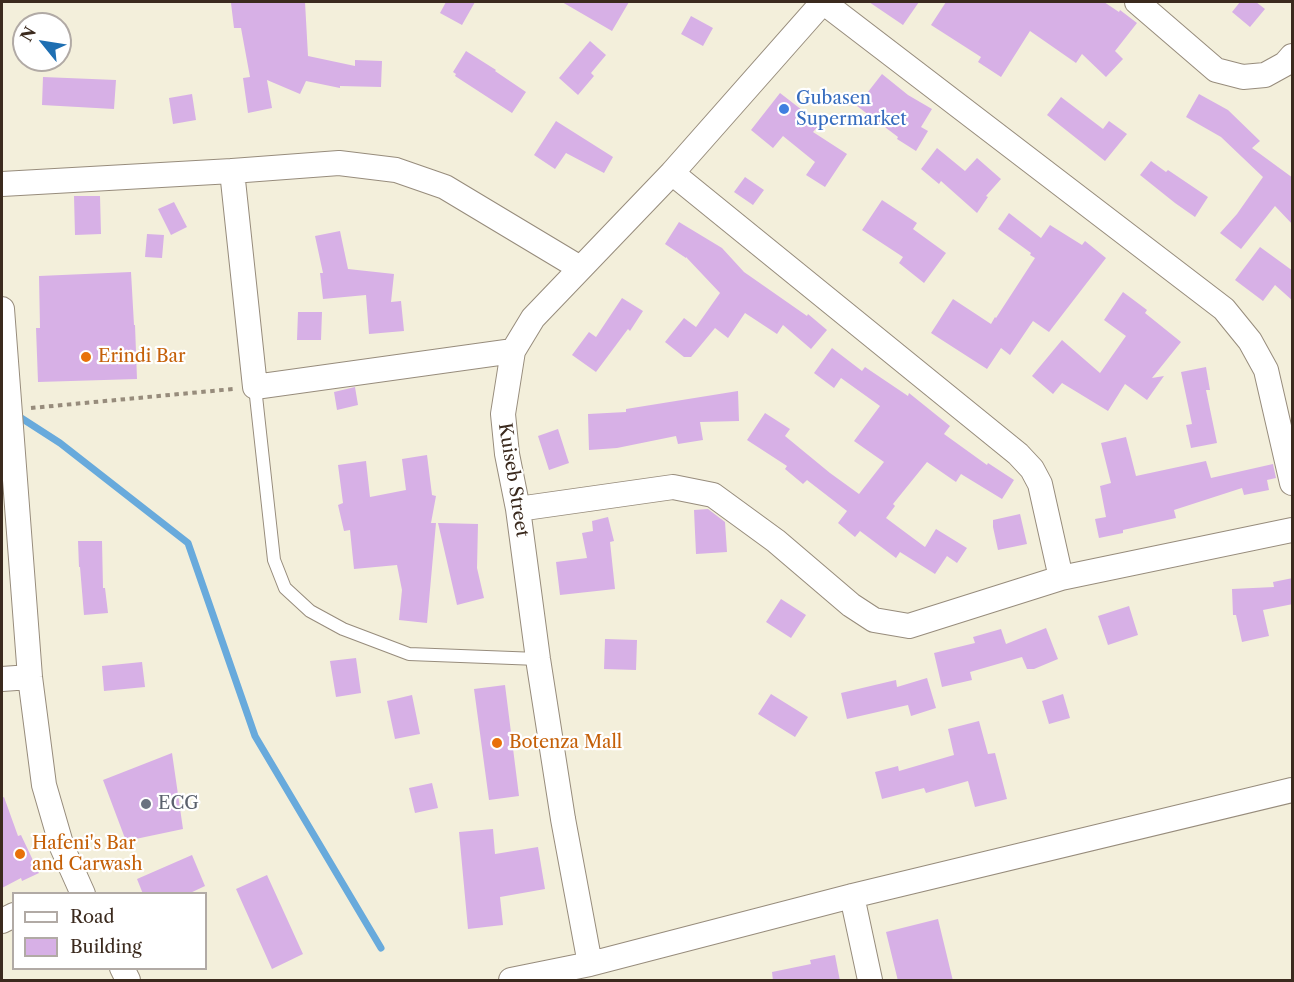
<!DOCTYPE html>
<html>
<head>
<meta charset="utf-8">
<style>
	body { margin:0 }
	#map { position:relative; width:1294px; height:982px; overflow:hidden; background:#f3efdb; font-family:"Libre Caslon Text",serif }
	canvas { display:block }
	.frame { position:absolute; inset:0; border:3px solid #3b2a1e; pointer-events:none }
	.legend { position:absolute; left:12px; top:892px; width:195px; height:78px; box-sizing:border-box; background:#fff; border:2px solid #b1aaa5; margin:0; padding:8px 10px; list-style:none; font-size:18px; color:#3b2a1e }
	.legend li { display:flex; align-items:center; gap:12px; height:30px }
	.legend b { width:30px; border:2px solid #b1aaa5 }
	.north { position:absolute; left:12px; top:12px; width:60px; height:60px; box-sizing:border-box; background:#fff; border:2px solid #b1aaa5; border-radius:50%; rotate:300deg; font-size:16px; font-weight:700; line-height:24px; text-align:center; color:#3b2a1e }
	.north::after { content:''; display:block; margin:auto; width:21px; height:27px; background:#1f6fb2; clip-path:polygon(50% 0,100% 100%,50% 72%,0 100%) }
</style>
</head>
<body>
<div id="map">
<canvas width="1294" height="982"></canvas>
<div class="frame"></div>
<ul class="legend">
<li><b style="height:8px;background:#fff"></b>Road</li>
<li><b style="height:16px;background:#d7b0e6"></b>Building</li>
</ul>
<div class="north">N</div>
</div>
<script>
const g = document.querySelector('canvas').getContext('2d');
g.lineJoin = 'round';
function poly(rows) {
  const path = new Path2D();
  for (const r of rows) {
    path.moveTo(r[0], r[1]);
    for (let i = 2; i < r.length; i += 2) path.lineTo(r[i], r[i + 1]);
  }
  return path;
}
function strokePath(path, color, width, dash) {
  g.strokeStyle = color;
  g.lineWidth = width;
  g.lineCap = dash ? 'butt' : 'round';
  g.setLineDash(dash || []);
  g.stroke(path);
}
function paint(path, color) {
  g.fillStyle = color;
  g.fill(path, 'evenodd');
}
function write(font, color, halo, rows, align = 'center') {
  g.font = font + ' "Libre Caslon Text",serif';
  g.lineWidth = 4.5;
  g.setLineDash([]);
  g.textBaseline = 'middle';
  g.strokeStyle = halo;
  g.fillStyle = color;
  for (const [text, x, y, turn = 0] of rows) {
    g.save();
    g.translate(x, y);
    g.rotate((+turn || 0) * Math.PI / 180);
    g.textAlign = isNaN(turn) ? turn : align;
    if (halo) g.strokeText(text, 0, 0);
    g.fillText(text, 0, 0);
    g.restore();
  }
}
strokePath(poly([
	[15,414,60,443,188,543,255,736,381,948]
]), '#68aadc', 7);
paint(poly([
	[247,2,305,2,308,56,355,66,355,60,382,61,381,87,340,86,340,88,306,81,300,94,267,80,272,108,248,113,243,78,250,77,241,28,234,28,231,3],
	[446,2,475,2,462,25,440,13],
	[562,2,629,2,612,31],
	[869,2,919,2,903,25],
	[946,2,1104,2,1119,12,1120,10,1137,23,1115,51,1123,59,1106,77,1082,54,1076,63,1030,31,1001,77,978,62,981,57,931,25],
	[1240,2,1256,2,1265,9,1250,27,1232,12],
	[691,16,713,28,703,46,681,34],
	[590,41,606,55,591,73,594,76,578,95,559,78],
	[466,51,496,70,495,71,526,92,512,113,455,76,456,74,453,72],
	[882,74,908,95,932,109,921,127,928,131,916,151,897,139,898,137,857,106],
	[43,77,116,80,114,109,42,105],
	[780,93,820,124,813,132,847,154,825,187,806,175,815,162,783,136,773,148,751,130],
	[192,94,196,120,173,124,169,98],
	[1199,94,1228,110,1260,141,1252,148,1293,178,1293,225,1275,206,1241,249,1220,233,1237,214,1263,177,1221,137,1186,117],
	[1061,97,1103,129,1109,121,1127,134,1105,161,1047,115],
	[556,121,613,157,604,173,566,153,555,169,534,155],
	[937,148,965,171,977,158,1001,179,986,196,988,197,977,213,941,181,939,184,921,169],
	[1151,161,1166,172,1168,170,1208,197,1195,217,1175,203,1140,175],
	[745,177,764,190,753,205,734,192],
	[74,196,100,196,101,234,75,235],
	[882,200,917,223,913,229,946,253,924,283,899,263,903,257,862,230],
	[174,202,187,227,171,235,158,209],
	[1009,213,1041,238,1050,225,1082,245,1085,241,1106,258,1049,332,1033,321,1010,355,1001,348,987,369,931,333,953,299,991,324,995,317,996,318,1035,258,1030,255,1031,253,998,229],
	[679,222,722,248,744,272,807,316,808,314,827,330,811,349,783,325,777,334,745,313,728,338,715,328,691,357,684,357,665,342,684,318,696,327,720,293,686,257,686,258,665,244],
	[340,231,348,269,394,274,391,302,401,301,404,331,369,334,366,295,323,299,320,273,323,273,315,236],
	[147,234,164,235,162,258,145,257],
	[1260,247,1293,271,1293,301,1275,285,1263,301,1235,280],
	[131,272,134,325,135,325,137,379,38,382,36,328,40,328,39,276],
	[1123,292,1147,310,1145,313,1181,342,1152,378,1164,376,1147,400,1125,384,1108,411,1062,383,1053,394,1032,376,1062,340,1100,373,1126,336,1104,320],
	[622,298,643,311,630,331,628,329,596,372,572,355,589,332,596,337],
	[298,312,322,312,321,340,297,340],
	[832,348,862,371,865,367,908,396,909,393,950,426,944,434,987,465,988,463,1014,480,1002,499,961,474,956,482,927,462,893,504,895,506,886,518,925,547,936,529,967,548,957,563,947,556,935,574,900,552,896,558,860,531,855,537,838,523,847,511,807,480,803,484,785,469,787,466,747,440,765,413,790,429,785,436,830,473,859,494,884,462,854,441,880,406,841,378,834,388,814,373],
	[1206,367,1210,390,1206,390,1217,443,1191,448,1186,425,1192,424,1181,372],
	[355,387,358,405,337,410,334,392],
	[738,391,739,421,700,422,703,440,678,444,676,436,617,448,589,450,588,414,626,412,626,409],
	[558,429,569,463,549,470,538,436],
	[1126,437,1136,476,1206,461,1211,478,1273,464,1276,478,1267,480,1269,490,1244,495,1242,488,1174,510,1176,518,1123,530,1123,533,1099,538,1095,519,1106,517,1100,486,1111,483,1101,443],
	[427,455,432,495,436,496,431,523,436,523,427,623,399,620,402,590,397,565,354,569,350,530,344,531,338,505,343,503,338,465,366,461,370,497,406,490,402,459],
	[708,509,725,522,727,552,696,554,694,510],
	[1020,514,1027,544,998,550,993,527,993,520],
	[608,517,614,541,610,542,615,589,560,595,556,562,587,558,582,533,593,531,592,521],
	[438,523,478,524,477,568,484,598,457,605],
	[78,541,102,541,103,588,105,588,108,613,84,615,80,567,79,567],
	[1293,578,1293,604,1263,610,1269,636,1242,642,1236,615,1233,615,1232,589,1274,587,1273,582],
	[781,599,806,615,791,638,766,622],
	[1129,606,1138,635,1108,645,1098,616],
	[1046,628,1058,659,1034,669,1027,669,1022,657,970,672,972,680,942,687,934,653,975,643,973,637,1001,629,1006,644],
	[605,639,637,640,636,670,604,669],
	[356,658,361,693,336,697,330,661],
	[142,662,145,687,104,691,102,666],
	[927,678,936,708,911,716,908,705,847,719,841,693,896,680,897,687],
	[505,685,519,796,489,800,474,689],
	[771,694,808,717,795,737,758,714],
	[1063,694,1070,718,1049,724,1042,701],
	[412,695,420,734,395,739,387,701],
	[979,721,988,754,995,753,1007,799,975,807,968,781,926,793,924,788,882,799,875,772,898,766,899,771,954,755,948,729],
	[172,753,183,829,126,841,103,780],
	[432,783,438,808,415,813,409,788],
	[4,797,18,836,21,835,39,873,22,881,21,878,2,888,2,798],
	[493,829,495,854,538,847,545,889,500,897,503,925,468,929,459,832],
	[192,855,205,886,188,894,143,894,137,879],
	[267,875,303,954,272,969,236,889],
	[938,919,953,981,898,981,886,932],
	[835,955,840,981,773,981,772,972,811,964,810,960]
]), '#d7b0e6');
const lane = poly([
	[255,387,274,560,285,588,310,611,343,629,409,654,538,659]
]);
const street = poly([
	[823,2,1224,309,1250,341,1266,370,1292,483],
	[1137,2,1216,70,1243,77,1265,75,1285,64,1292,56],
	[232,171,255,387,513,351],
	[672,173,1018,454,1032,469,1040,484,1061,578],
	[2,184,232,171,339,163,396,170,445,187,580,268],
	[2,309,30,677,44,785,62,847,83,894],
	[518,509,673,487,713,495,776,541,851,605,874,620,909,626,1061,578,1292,530],
	[2,679,30,677],
	[852,896,870,980],
	[2,921,14,915],
	[590,964,563,819,538,659,518,509,507,454,503,414,513,351,533,318,672,173,823,2],
	[122,968,128,980],
	[511,980,590,964,852,896,1292,790]
]);
strokePath(lane, '#978c7c', 14);
strokePath(street, '#978c7c', 26);
strokePath(poly([
	[31,408,233,389]
]), '#978c7c', 4, [4.5, 4.5]);
strokePath(lane, '#fff', 12);
strokePath(street, '#fff', 24);
for (const [x, y, r, color] of [
	[784,109,6,"#3f7fe0"],
	[86,357,6,"#e8710a"],
	[497,743,6,"#e8710a"],
	[146,804,6,"#6b7280"],
	[20,854,6,"#e8710a"]
]) {
  const dot = new Path2D();
  dot.arc(x, y, r, 0, 2 * Math.PI);
  g.fillStyle = color;
  g.fill(dot);
  strokePath(dot, '#fff', 2);
}
write('18px', '#366cbe', '#fff', [
	["Gubasen",796,99],
	["Supermarket",796,120]
], 'left');
write('18px', '#c56008', '#fff', [
	["Erindi Bar",98,357],
	["Botenza Mall",509,743],
	["Hafeni's Bar",32,844],
	["and Carwash",32,865]
], 'left');
write('18px', '#3b2a1e', '#fff', [
	["Kuiseb Street",513,480,81]
]);
write('18px', '#5b616d', '#fff', [
	["ECG",158,804]
], 'left');
</script>
</body>
</html>
